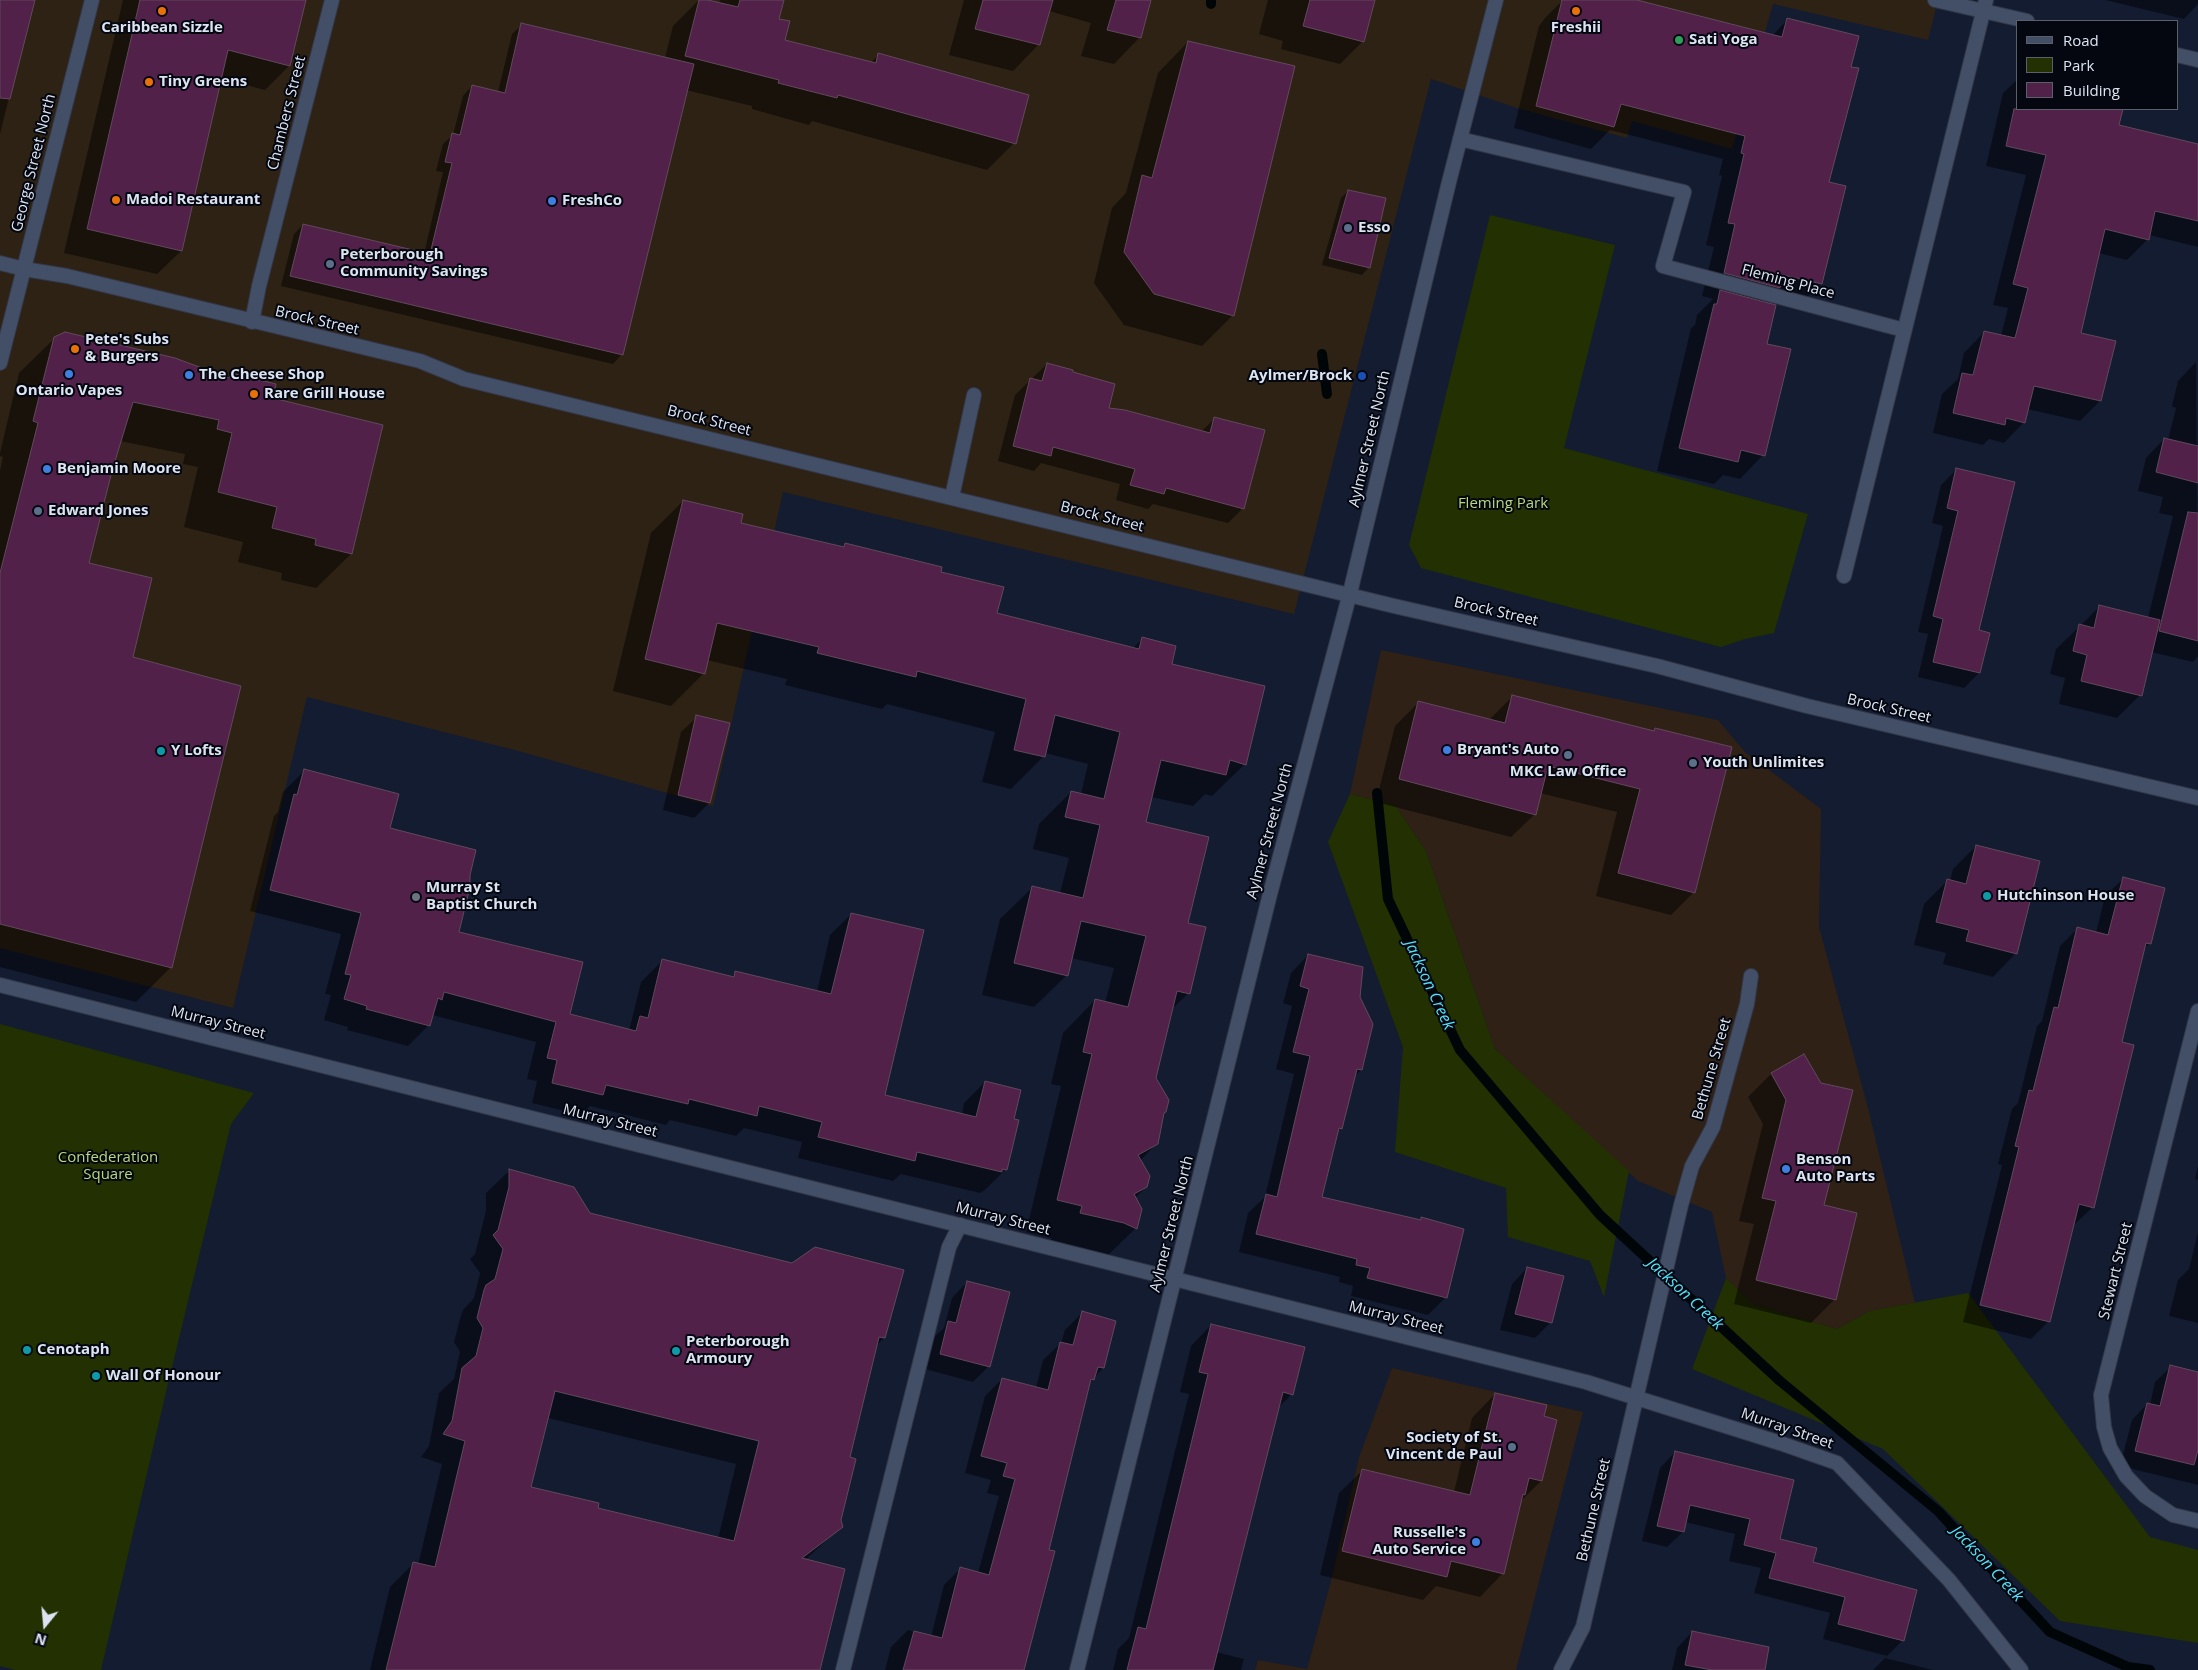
<!DOCTYPE html>
<html>
<head>
<meta charset="utf-8">
<style>
	body { margin:0 }
	#map { position:relative; width:2198px; height:1670px; overflow:hidden; background:#131c31; font-family:"Open Sans",sans-serif }
	canvas { display:block }
	.legend { position:absolute; left:2016px; top:20px; width:162px; height:90px; box-sizing:border-box; background:#040710; border:1px solid #5a5f6a; margin:0; padding:6px 9px; list-style:none; font-size:15px; color:#dce4f2 }
	.legend li { display:flex; align-items:center; gap:10px; height:25px }
	.legend b { width:25px; border:1px solid #5a5f6a }
	.north { position:absolute; left:20px; top:1600px; width:50px; height:50px; -webkit-text-stroke:4px #040710; paint-order:stroke; rotate:197deg; font-size:14px; font-weight:700; line-height:20px; text-align:center; color:#dce4f2 }
	.north::after { content:''; display:block; margin:auto; width:18px; height:22px; background:#dce4f2; clip-path:polygon(50% 0,100% 100%,50% 72%,0 100%) }
</style>
</head>
<body>
<div id="map">
<canvas width="2198" height="1670"></canvas>
<ul class="legend">
<li><b style="height:6px;background:#434f67"></b>Road</li>
<li><b style="height:14px;background:#233001"></b>Park</li>
<li><b style="height:14px;background:#52214a"></b>Building</li>
</ul>
<div class="north">N</div>
</div>
<script>
const g = document.querySelector('canvas').getContext('2d');
g.lineJoin = 'round';
function paint(path, color) {
  g.fillStyle = color;
  g.fill(path, 'evenodd');
}
function poly(rows) {
  const path = new Path2D();
  for (const r of rows) {
    path.moveTo(r[0], r[1]);
    for (let i = 2; i < r.length; i += 2) path.lineTo(r[i], r[i + 1]);
  }
  return path;
}
function strokePath(path, color, width, dash) {
  g.strokeStyle = color;
  g.lineWidth = width;
  g.lineCap = dash ? 'butt' : 'round';
  g.setLineDash(dash || []);
  g.stroke(path);
}
function write(font, color, halo, rows, align = 'center') {
  g.font = font + ' "Open Sans",sans-serif';
  g.lineWidth = 4;
  g.setLineDash([]);
  g.textBaseline = 'middle';
  g.strokeStyle = halo;
  g.fillStyle = color;
  for (const [text, x, y, turn = 0] of rows) {
    g.save();
    g.translate(x, y);
    g.rotate((+turn || 0) * Math.PI / 180);
    g.textAlign = isNaN(turn) ? turn : align;
    if (halo) g.strokeText(text, 0, 0);
    g.fillText(text, 0, 0);
    g.restore();
  }
}
paint(poly([
	[0,0,1938,0,1928,40,1773,4,1732,149,1632,121,1627,138,1517,108,1431,79,1294,614,783,492,713,806,522,752,307,697,233,1008,0,948]
]), '#2d2214');
paint(poly([
	[1381,650,1718,720,1745,752,1821,809,1819,927,1867,1104,1915,1303,1869,1311,1837,1329,1753,1304,1726,1278,1712,1212,1638,1181,1495,1049,1426,851,1395,805,1350,794],
	[1392,1368,1583,1412,1516,1670,1255,1670,1258,1660,1307,1669,1331,1581,1359,1457]
]), '#2f2115');
paint(poly([
	[1490,215,1615,245,1564,448,1808,514,1774,633,1745,639,1721,647,1421,568,1409,545],
	[1350,794,1395,805,1426,851,1495,1049,1629,1171,1604,1297,1590,1261,1508,1237,1506,1188,1395,1152,1403,1047,1328,842],
	[0,1024,254,1093,231,1124,166,1392,101,1670,15,1670,0,1666],
	[1726,1278,1753,1304,1837,1329,1869,1311,1968,1293,2150,1537,2198,1550,2198,1643,2060,1621,1883,1449,1692,1369]
]), '#233001');
paint(poly([
	[0,0,33,0,0,134],
	[123,0,304,0,289,66,265,90,220,78,181,251,157,274,64,253],
	[699,0,719,4,720,0,782,0,777,19,784,41,870,63,879,55,1014,143,987,170,812,121,809,125,752,109,752,106,686,90,622,354,613,364,281,286,294,234,303,225,424,254,443,172,436,171,443,144,453,135,463,96,472,86,498,92,512,34,522,25,665,58,673,26],
	[964,0,1149,0,1140,37,1114,64,1081,56,1091,23,1049,11,1039,44,1013,71,949,55],
	[1268,0,1374,0,1363,41,1340,64,1281,49,1283,41,1259,34],
	[1563,0,1632,0,1772,36,1787,20,1850,68,1827,183,1821,284,1798,306,1768,299,1763,303,1765,345,1763,455,1740,479,1723,475,1714,484,1657,471,1691,328,1695,325,1697,315,1713,299,1702,296,1714,247,1706,245,1722,176,1719,175,1723,159,1610,130,1591,149,1514,128,1539,26,1545,18],
	[2105,0,2198,0,2198,4,2184,19],
	[1188,42,1233,315,1202,346,1124,325,1094,283,1112,208,1126,193,1158,73],
	[2017,80,2017,109,2122,109,2118,126,2198,146,2198,247,2149,235,2148,239,2127,260,2098,253,2079,334,2100,401,2080,421,2027,409,2024,422,2004,443,1989,439,1983,445,1933,433,1942,394,1958,379,1964,353,1984,332,2001,336,2008,308,1993,305,2026,175,1986,166,2003,93],
	[1348,191,1369,267,1362,275,1322,265,1341,198],
	[55,338,226,378,231,374,271,399,351,554,316,588,281,580,282,573,238,562,243,542,184,527,198,467,183,464,185,454,120,441,88,564,132,658,171,967,136,1002,0,967,0,471,3,457,0,456,0,453,19,373],
	[2196,362,2198,656,2193,662,2151,652,2140,695,2117,718,2059,704,2065,678,2050,674,2056,649,2080,626,2099,607,2148,618,2173,516,2159,513,2163,497,2138,491,2146,458,2164,439,2168,440,2176,408,2172,406,2178,381],
	[1047,364,1107,409,1201,432,1215,418,1243,508,1228,523,1153,504,1148,509,1116,500,1120,484,1041,463,1034,471,998,461,1015,395],
	[1957,469,1978,631,1979,673,1964,688,1918,677,1928,634,1918,632,1943,526,1932,523,1941,485],
	[683,501,739,524,842,548,845,545,940,573,996,614,1132,649,1143,638,1170,665,1245,764,1212,796,1205,794,1193,806,1151,797,1144,823,1187,923,1189,993,1171,1010,1155,1078,1162,1114,1157,1143,1140,1161,1146,1187,1135,1198,1136,1228,1103,1260,1049,1245,1051,1238,1026,1232,1061,1086,1051,1084,1063,1033,1095,1000,1105,1003,1114,968,1071,958,1067,975,1034,1007,982,995,1000,919,1033,887,1060,893,1069,858,1033,849,1039,824,1071,792,1081,794,1088,764,1045,753,1044,756,1011,789,982,782,995,732,887,704,882,709,785,685,787,679,707,660,704,673,671,706,613,691,651,533],
	[1513,696,1653,732,1655,729,1694,892,1671,915,1596,896,1617,812,1540,793,1535,814,1511,837,1376,802,1395,726,1418,703,1489,720],
	[697,717,709,803,694,818,663,810,681,732],
	[304,771,389,829,457,933,569,1015,628,1030,630,1027,641,982,662,961,731,977,736,973,817,992,830,935,851,914,883,1096,962,1115,964,1103,985,1082,1013,1120,1017,1121,1005,1170,985,1190,980,1193,901,1174,893,1181,798,1158,802,1142,744,1128,736,1136,670,1120,666,1125,590,1106,581,1115,532,1103,537,1081,527,1079,536,1042,432,1015,429,1025,408,1046,347,1030,348,1027,324,1020,331,995,325,994,341,934,250,911,274,816,278,812,283,792],
	[1976,846,2016,953,1993,977,1943,964,1946,953,1914,945,1924,904,1948,880,1950,881,1953,869],
	[2123,879,2150,943,2143,950,2120,1042,2093,1207,2075,1224,2073,1224,2049,1321,2031,1339,1963,1322,2002,1165,1998,1164,2012,1109,2018,1103,2037,1026,2042,1021,2060,946,2078,928,2096,933,2105,896],
	[1308,955,1359,997,1361,1070,1354,1077,1341,1128,1337,1132,1321,1198,1419,1221,1422,1219,1446,1297,1428,1315,1351,1296,1353,1286,1339,1282,1340,1277,1239,1252,1248,1213,1265,1197,1294,1074,1276,1069,1292,1006,1283,1003,1291,973],
	[1804,1056,1835,1299,1811,1323,1734,1304,1754,1224,1739,1221,1763,1124,1748,1097,1771,1074],
	[2198,1165,2198,1180,2195,1179],
	[510,1170,590,1214,884,1338,875,1347,848,1458,840,1520,842,1526,805,1560,818,1670,370,1670,390,1587,413,1564,418,1565,442,1464,421,1457,429,1446,439,1393,454,1379,460,1352,454,1342,461,1315,463,1310,474,1298,480,1273,470,1259,475,1254,486,1211,486,1193],
	[548,1418,736,1464,718,1539,597,1509,529,1488],
	[2198,1232,2198,1323,2169,1316,2178,1280,2189,1269],
	[1527,1268,1562,1277,1550,1323,1535,1338,1500,1330,1512,1284],
	[967,1282,989,1366,973,1382,925,1369,933,1338,944,1328,952,1298],
	[1082,1313,1103,1368,1089,1384,1047,1551,1022,1670,885,1670,891,1647,908,1630,931,1637,944,1585,961,1568,978,1573,999,1496,987,1493,991,1480,965,1473,985,1396,1002,1379,1036,1388,1043,1360,1061,1343,1065,1330],
	[1211,1325,1292,1394,1277,1409,1216,1652,1244,1659,1241,1670,1113,1670,1118,1649,1129,1638,1189,1394,1180,1392,1191,1346],
	[2171,1367,2198,1373,2198,1485,2120,1466,2132,1420,2147,1404,2150,1405,2155,1382],
	[1495,1394,1542,1417,1556,1421,1541,1481,1520,1502,1503,1573,1480,1597,1436,1586,1423,1600,1320,1575,1339,1493,1363,1470,1454,1492,1472,1418],
	[1675,1452,1778,1539,1812,1563,1903,1640,1887,1656,1823,1639,1830,1613,1754,1593,1761,1568,1729,1561,1735,1534,1685,1522,1683,1532,1667,1547,1642,1541,1660,1468],
	[1692,1632,1764,1670,1672,1670,1677,1648],
	[1885,1658,1933,1670,1873,1670]
]), '#0007');
strokePath(poly([
	[1211,4,1211,0],
	[1322,354,1327,394],
	[1377,793,1388,899,1460,1050,1600,1215,1780,1381,1938,1511,2050,1632,2128,1667,2150,1670]
]), '#000608', 10);
const building = poly([
	[0,0,35,0,10,99,0,98,0,0],
	[140,0,306,0,290,66,228,50,182,251,87,229,140,0],
	[699,0,708,0,738,7,740,0,784,0,779,19,790,21,785,40,876,63,878,53,1029,95,1016,144,838,95,837,98,778,83,779,80,685,56,699,0],
	[983,0,1053,0,1040,45,975,29,983,0],
	[1116,0,1151,0,1141,38,1107,30,1116,0],
	[1310,0,1375,0,1364,42,1303,26,1310,0],
	[1562,0,1637,0,1782,37,1787,18,1859,36,1851,67,1859,68,1829,182,1846,186,1822,284,1783,275,1780,288,1724,273,1735,224,1728,223,1744,154,1741,153,1745,136,1621,104,1614,127,1536,106,1562,0],
	[521,23,694,64,623,355,290,276,303,224,430,254,452,163,445,162,452,133,460,135,472,85,505,93,521,23],
	[1188,41,1295,66,1234,316,1154,294,1124,252,1142,175,1152,178,1188,41],
	[2014,109,2123,109,2119,125,2198,144,2198,221,2155,211,2149,240,2105,229,2081,333,2116,341,2101,401,2034,386,2025,423,2006,418,2005,425,1953,413,1962,373,1973,375,1984,331,2015,338,2028,288,2013,284,2046,155,2006,146,2014,109],
	[1348,190,1386,198,1370,268,1329,258,1348,190],
	[1720,290,1776,305,1767,344,1791,349,1765,456,1741,450,1738,462,1679,448,1714,304,1717,304,1720,290],
	[65,332,175,358,229,378,231,373,276,384,273,398,383,425,352,554,315,545,316,539,272,528,277,507,218,492,232,433,217,429,219,420,133,402,112,471,89,563,152,578,133,657,241,686,172,968,0,924,0,573,38,423,33,421,54,337,65,332],
	[1047,363,1073,370,1073,372,1115,384,1109,408,1125,410,1210,433,1214,417,1265,430,1244,509,1166,488,1164,494,1130,485,1135,469,1053,447,1051,456,1013,446,1030,378,1042,381,1047,363],
	[2164,438,2198,446,2198,483,2156,472,2164,438],
	[1956,468,2015,482,1979,630,1990,633,1980,673,1933,662,1943,619,1933,616,1958,511,1947,508,1956,468],
	[683,500,743,514,741,523,844,547,845,543,942,567,941,572,1004,587,997,613,1139,649,1142,637,1176,646,1172,664,1265,686,1246,765,1230,760,1226,775,1161,760,1146,822,1209,837,1188,923,1206,927,1190,994,1177,991,1156,1078,1169,1100,1166,1112,1164,1113,1158,1144,1138,1155,1150,1176,1147,1187,1134,1194,1142,1209,1137,1229,1124,1223,1080,1213,1082,1206,1057,1200,1092,1054,1083,1052,1095,999,1128,1007,1146,936,1081,921,1068,976,1014,963,1032,886,1083,898,1100,825,1065,817,1071,791,1104,799,1120,732,1055,715,1045,757,1014,750,1026,699,917,671,916,677,817,653,819,647,717,623,705,674,645,659,683,500],
	[2188,512,2198,513,2198,641,2159,631,2188,512],
	[2099,605,2160,620,2142,696,2081,681,2087,655,2073,651,2079,624,2094,628,2099,605],
	[1512,695,1654,731,1655,728,1732,747,1695,893,1618,873,1640,789,1548,766,1536,815,1399,779,1418,701,1505,723,1512,695],
	[696,715,730,723,710,803,678,795,696,715],
	[304,769,399,794,390,828,476,850,470,875,470,887,459,932,583,962,570,1014,636,1031,640,1016,648,1018,662,959,734,977,735,971,831,994,851,913,924,930,885,1095,976,1117,985,1081,1021,1090,1014,1119,1019,1120,1007,1170,1002,1169,1002,1172,917,1152,915,1161,818,1137,822,1122,759,1106,757,1116,689,1099,688,1104,606,1085,603,1095,552,1083,557,1060,547,1058,556,1022,444,992,442,1000,438,998,430,1026,366,1009,367,1006,344,999,351,975,345,974,361,913,270,890,294,794,297,795,304,769],
	[1976,845,2040,861,2017,954,1966,941,1969,930,1936,922,1947,879,1966,884,1976,845],
	[2123,877,2165,888,2151,944,2146,943,2126,1025,2122,1042,2134,1045,2094,1208,2079,1204,2050,1322,1980,1305,2019,1147,2015,1146,2029,1090,2033,1091,2054,1007,2058,1008,2077,927,2108,935,2123,877],
	[1308,954,1363,967,1360,997,1373,1024,1362,1070,1357,1069,1342,1129,1339,1128,1322,1197,1421,1220,1421,1217,1464,1229,1447,1298,1367,1278,1370,1268,1356,1265,1357,1259,1256,1234,1266,1194,1277,1197,1310,1056,1293,1052,1309,989,1300,986,1308,954],
	[1804,1054,1821,1083,1853,1090,1824,1205,1857,1213,1836,1300,1756,1280,1776,1201,1762,1198,1786,1100,1771,1073,1804,1054],
	[509,1169,574,1187,590,1213,792,1263,815,1247,904,1270,885,1338,879,1337,850,1457,856,1459,841,1520,843,1527,802,1558,845,1569,820,1670,386,1670,413,1562,435,1567,465,1441,443,1434,452,1421,462,1368,476,1356,483,1328,477,1318,484,1290,486,1285,495,1279,503,1249,493,1235,498,1230,509,1187,509,1169],
	[555,1391,759,1441,734,1541,598,1508,599,1503,531,1487,555,1391],
	[1527,1267,1564,1276,1552,1323,1515,1314,1527,1267],
	[967,1281,1010,1292,990,1367,940,1354,948,1321,956,1323,967,1281],
	[1082,1311,1116,1321,1104,1368,1098,1367,1094,1380,1091,1379,1049,1550,1055,1551,1024,1670,903,1670,914,1631,942,1638,960,1567,989,1575,1015,1479,1003,1476,1007,1463,981,1456,1002,1378,1048,1390,1060,1342,1073,1345,1082,1311],
	[1211,1324,1305,1347,1293,1395,1283,1392,1213,1670,1127,1670,1138,1627,1146,1629,1208,1374,1199,1372,1211,1324],
	[2170,1365,2198,1372,2198,1450,2194,1465,2135,1451,2147,1403,2160,1406,2170,1365],
	[1495,1393,1547,1405,1544,1416,1557,1420,1542,1481,1529,1478,1525,1495,1523,1494,1504,1574,1451,1561,1447,1577,1342,1551,1362,1469,1470,1495,1495,1393],
	[1675,1451,1794,1480,1780,1539,1817,1548,1813,1562,1917,1590,1904,1641,1838,1624,1845,1597,1769,1578,1776,1553,1744,1545,1750,1519,1690,1505,1684,1532,1657,1526,1675,1451],
	[1692,1631,1769,1647,1765,1670,1712,1670,1685,1665,1692,1631]
]);
paint(building, '#52214a');
strokePath(building, '#61495b', 1);
const service = poly([
	[1460,139,1684,192,1663,266,1904,330],
	[252,322,259,286,332,0],
	[952,497,974,395],
	[843,1670,949,1247,960,1225]
]);
const minor = poly([
	[24,269,67,276,420,361,464,379,1394,606,1657,666,1807,706,2198,798],
	[1844,576,1986,0],
	[0,985,1586,1382,1780,1443,1837,1463,1949,1580,2021,1670],
	[2198,1011,2101,1395,2104,1427,2110,1448,2126,1476,2145,1496,2173,1515,2198,1521],
	[1561,1670,1583,1627,1681,1205,1692,1166,1713,1127,1747,1004,1751,976]
]);
const tertiary = poly([
	[0,263,24,269],
	[1077,1670,1270,894,1350,593,1449,182,1496,0]
]);
const secondary = poly([
	[1935,0,2027,21],
	[2177,55,2198,60],
	[0,363,92,0]
]);
strokePath(service, '#323748', 16);
strokePath(minor, '#323748', 16);
strokePath(tertiary, '#323748', 16);
strokePath(secondary, '#323748', 16);
strokePath(service, '#434f67', 14);
strokePath(minor, '#434f67', 14);
strokePath(tertiary, '#434f67', 14);
strokePath(secondary, '#434f67', 14);
for (const [x, y, r, color] of [
	[162,11,5,"#e8710a"],
	[1576,11,5,"#e8710a"],
	[1679,40,5,"#2e9e5b"],
	[149,82,5,"#e8710a"],
	[116,200,5,"#e8710a"],
	[552,201,5,"#3f7fe0"],
	[1348,228,5,"#5c6f8a"],
	[330,264,5,"#5c6f8a"],
	[75,349,5,"#e8710a"],
	[69,374,5,"#3f7fe0"],
	[189,375,5,"#3f7fe0"],
	[1362,376,5,"#1a4fb4"],
	[254,394,5,"#e8710a"],
	[47,469,5,"#3f7fe0"],
	[38,511,5,"#5c6f8a"],
	[1447,750,5,"#3f7fe0"],
	[161,751,5,"#0f9aa8"],
	[1568,755,5,"#5c6f8a"],
	[1693,763,5,"#5c6f8a"],
	[1987,896,5,"#0f9aa8"],
	[416,897,5,"#6b7280"],
	[1786,1169,5,"#3f7fe0"],
	[27,1350,5,"#0f9aa8"],
	[676,1351,5,"#0f9aa8"],
	[96,1376,5,"#0f9aa8"],
	[1512,1447,5,"#5c6f8a"],
	[1476,1542,5,"#3f7fe0"]
]) {
  const dot = new Path2D();
  dot.arc(x, y, r, 0, 2 * Math.PI);
  g.fillStyle = color;
  g.fill(dot);
  strokePath(dot, '#040710', 2);
}
write('bold 15px', '#dce4f2', '#040710', [
	["Caribbean Sizzle",162,28,"center"],
	["Freshii",1576,28,"center"],
	["Sati Yoga",1689,40],
	["Tiny Greens",159,82],
	["Madoi Restaurant",126,200],
	["FreshCo",562,201],
	["Esso",1358,228],
	["Peterborough",340,255],
	["Community Savings",340,272],
	["Pete's Subs",85,340],
	["& Burgers",85,357],
	["The Cheese Shop",199,375],
	["Aylmer/Brock",1352,376,"right"],
	["Ontario Vapes",69,391,"center"],
	["Rare Grill House",264,394],
	["Benjamin Moore",57,469],
	["Edward Jones",48,511],
	["Bryant's Auto",1457,750],
	["Y Lofts",171,751],
	["Youth Unlimites",1703,763],
	["MKC Law Office",1568,772,"center"],
	["Murray St",426,888],
	["Baptist Church",426,905],
	["Hutchinson House",1997,896],
	["Benson",1796,1160],
	["Auto Parts",1796,1177],
	["Peterborough",686,1342],
	["Armoury",686,1359],
	["Cenotaph",37,1350],
	["Wall Of Honour",106,1376],
	["Society of St.",1502,1438,"right"],
	["Vincent de Paul",1502,1455,"right"],
	["Russelle's",1466,1533,"right"],
	["Auto Service",1466,1550,"right"]
], 'left');
write('15px', '#dce4f2', '#040710', [
	["Chambers Street",287,113,-76],
	["George Street North",34,163,-76],
	["Fleming Place",1788,282,15],
	["Brock Street",317,321,13],
	["Brock Street",709,421,14],
	["Aylmer Street North",1370,439,-77],
	["Brock Street",1102,517,14],
	["Brock Street",1496,612,13],
	["Brock Street",1889,709,13],
	["Aylmer Street North",1270,831,-75],
	["Murray Street",218,1023,14],
	["Bethune Street",1712,1069,-74],
	["Murray Street",610,1121,14],
	["Murray Street",1003,1219,14],
	["Aylmer Street North",1172,1224,-76],
	["Stewart Street",2116,1271,-76],
	["Murray Street",1396,1318,14],
	["Murray Street",1787,1429,19],
	["Bethune Street",1594,1510,-77]
]);
write('15px', '#b8d87b', '#040710', [
	["Fleming Park",1503,504],
	["Confederation",108,1158],
	["Square",108,1175]
]);
write('italic 16px', '#51e0f7', '#040710', [
	["Jackson Creek",1429,985,65],
	["Jackson Creek",1685,1294,43],
	["Jackson Creek",1987,1564,47]
]);
</script>
</body>
</html>
